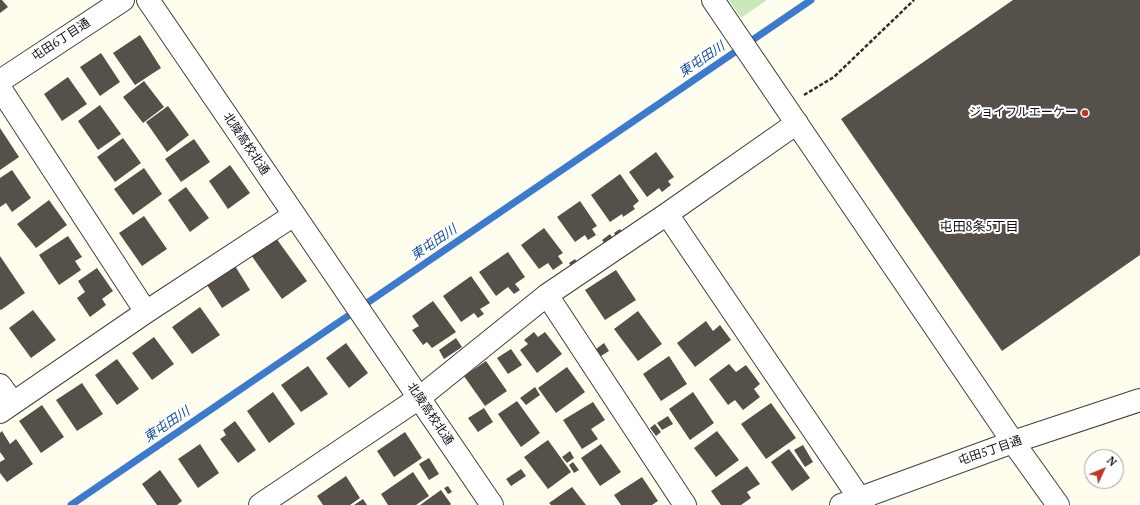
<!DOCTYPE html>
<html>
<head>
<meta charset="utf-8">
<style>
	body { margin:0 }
	#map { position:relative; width:1140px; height:505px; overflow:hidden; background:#fffeee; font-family:"PT Serif",serif }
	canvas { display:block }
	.north { position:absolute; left:1084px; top:449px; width:40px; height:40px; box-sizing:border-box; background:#fff; border:1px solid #9e9e9e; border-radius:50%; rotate:46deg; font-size:11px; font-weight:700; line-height:16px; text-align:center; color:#0d0d0d }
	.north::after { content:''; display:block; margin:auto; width:14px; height:18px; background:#bc3826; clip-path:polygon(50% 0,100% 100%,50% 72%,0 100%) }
</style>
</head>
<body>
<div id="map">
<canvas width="1140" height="505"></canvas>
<div class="north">N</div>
</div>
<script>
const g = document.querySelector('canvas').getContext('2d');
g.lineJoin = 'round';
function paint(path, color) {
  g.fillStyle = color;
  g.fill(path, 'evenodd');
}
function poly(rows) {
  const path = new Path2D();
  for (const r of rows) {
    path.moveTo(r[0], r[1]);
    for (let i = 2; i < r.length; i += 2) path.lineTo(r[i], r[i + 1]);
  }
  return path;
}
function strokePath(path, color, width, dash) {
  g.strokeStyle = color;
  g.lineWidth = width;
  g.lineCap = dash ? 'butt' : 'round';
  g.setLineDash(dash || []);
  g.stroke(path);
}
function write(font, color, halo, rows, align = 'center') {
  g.font = font + ' "PT Serif","Noto Sans JP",serif';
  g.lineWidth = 4;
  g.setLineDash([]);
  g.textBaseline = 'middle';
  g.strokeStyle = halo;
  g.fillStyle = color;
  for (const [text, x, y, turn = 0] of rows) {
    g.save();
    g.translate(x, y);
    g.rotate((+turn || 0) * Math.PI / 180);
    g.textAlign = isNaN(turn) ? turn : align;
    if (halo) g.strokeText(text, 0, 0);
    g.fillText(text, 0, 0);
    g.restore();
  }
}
paint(poly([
	[729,0,767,0,741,18]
]), '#c9e9b8');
strokePath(poly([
	[71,505,811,0]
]), '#3b7acc', 7);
paint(poly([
	[0,0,2,0,8,7,0,13],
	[1013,0,1140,0,1140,255,1002,351,841,119],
	[140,35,161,68,135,85,113,53],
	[101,53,120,82,100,96,80,67],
	[68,77,87,104,62,121,44,94],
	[144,81,164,107,143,123,123,97],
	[100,105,121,134,98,150,78,121],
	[168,106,189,135,167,152,146,122],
	[0,128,19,157,0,170],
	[123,138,141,163,115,182,97,157],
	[194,139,210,162,181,182,165,159],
	[656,152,674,177,668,181,671,185,662,192,659,188,647,197,629,172],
	[230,165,250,193,228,209,209,181],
	[144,168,162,194,133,215,114,189],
	[12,170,31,198,12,212,6,203,0,207,0,178],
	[620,174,639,201,633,206,635,209,623,217,622,214,610,222,591,195],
	[186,187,209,218,190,232,168,200],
	[49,200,67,225,36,248,17,224],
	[580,201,597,226,592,229,596,235,588,240,585,235,575,242,557,217],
	[144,216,167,249,142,266,119,233],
	[544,228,563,253,558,256,563,263,553,270,548,263,539,269,521,245],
	[620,229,624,236,618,240,614,233],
	[610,234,615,242,607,247,602,240],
	[68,236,82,257,75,261,81,270,59,285,39,255],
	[276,238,307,281,282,299,251,255],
	[508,252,525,277,515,284,520,290,514,294,508,287,496,296,479,272],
	[0,256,25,293,1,310,0,309],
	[575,259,580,267,574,271,569,263],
	[235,266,250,290,222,308,207,285],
	[97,268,113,291,102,299,106,305,90,317,77,298,85,292,78,281],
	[616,270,636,300,605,320,585,290],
	[471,276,490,303,480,309,484,314,478,318,474,313,461,322,443,296],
	[433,301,456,332,432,348,427,342,423,345,412,330,419,326,412,316],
	[200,307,220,335,192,354,172,327],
	[33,310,56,340,31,358,9,328],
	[638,311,662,344,638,361,614,329],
	[706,321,713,331,720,325,731,340,695,367,677,343],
	[534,332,538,337,545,332,562,354,537,373,520,350,528,344,524,340],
	[154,337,174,364,152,380,132,353],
	[456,338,462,347,444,359,439,350],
	[346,343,368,373,349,388,326,358],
	[604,343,609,351,601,356,596,349],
	[511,349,522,365,508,374,497,358],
	[669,356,687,384,661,401,643,374],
	[117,359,139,389,117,405,95,375],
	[486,361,507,391,485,406,464,376],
	[729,364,736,372,746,365,760,384,754,389,760,397,743,410,735,400,728,405,709,379],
	[308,366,328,394,301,412,281,385],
	[567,367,585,392,556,413,538,388],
	[82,383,103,414,77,431,56,400],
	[535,387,540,395,526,405,520,398],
	[273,392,295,424,269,443,247,411],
	[693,392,714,423,690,440,669,409],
	[517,401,540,433,521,447,498,414],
	[593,402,605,420,591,429,598,439,582,449,563,420],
	[771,403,796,438,766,459,741,424],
	[42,405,64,437,41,453,19,421],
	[484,408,493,422,478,432,468,418],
	[668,416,673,424,662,430,657,423],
	[235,421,256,450,238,463,220,439,226,435,223,430],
	[655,424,661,432,656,436,650,428],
	[2,431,10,444,16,439,33,464,7,482,0,473,0,462,5,459,0,452,0,433],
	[717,431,739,460,716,477,694,448],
	[405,432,422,458,394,477,377,451],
	[548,440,571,472,548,489,524,457],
	[200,444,219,473,198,488,178,459],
	[601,444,621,472,600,486,581,458],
	[803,445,813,462,805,467,794,450],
	[789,449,810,478,792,491,771,462],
	[570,451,574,458,567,463,562,457],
	[429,458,439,474,429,480,419,464],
	[573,462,579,470,574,473,569,465],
	[747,466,760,484,747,492,751,498,741,505,721,505,711,491],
	[521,469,526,476,511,486,506,479],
	[160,470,182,501,177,505,157,505,142,484],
	[413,472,429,496,416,505,388,505,381,494],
	[346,476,360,498,350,505,323,505,317,496],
	[642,477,658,501,652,505,621,505,614,495],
	[448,486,452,492,448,494,444,488],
	[572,487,586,505,551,505,549,503],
	[441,490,451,504,450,505,420,505],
	[363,499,367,505,354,505]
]), '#56504a');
const minor = poly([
	[148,0,492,505],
	[713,0,1013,442,1058,505],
	[0,81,123,0],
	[0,88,146,312],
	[667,214,864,505],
	[547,295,685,505],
	[0,385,13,403],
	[0,412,146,312,294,215],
	[260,505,419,398,547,295,667,214,797,123],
	[841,505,1013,442,1140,400]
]);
strokePath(minor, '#404040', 24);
strokePath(poly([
	[804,95,834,77,914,0]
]), '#2f2f2f', 2.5, [4, 2]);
strokePath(minor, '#fff', 22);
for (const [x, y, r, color] of [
	[1085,113,4,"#bc3826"]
]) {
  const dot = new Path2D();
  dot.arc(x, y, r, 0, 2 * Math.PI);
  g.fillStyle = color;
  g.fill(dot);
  strokePath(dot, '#fff', 1.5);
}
write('12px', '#0d0d0d', '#fff', [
	["屯田6丁目通",61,40,-33],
	["北陵高校北通",246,144,56],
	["北陵高校北通",430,414,56],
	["屯田5丁目通",990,451,-19]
]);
write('12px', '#0d0d0d', '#fff', [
	["ジョイフルエーケー",1077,113]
], 'right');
write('italic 13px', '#184d9e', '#fff', [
	["東屯田川",702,60,-34],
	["東屯田川",434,243,-34],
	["東屯田川",167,425,-34]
]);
write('13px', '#0d0d0d', '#fff', [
	["屯田8条5丁目",979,227]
]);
</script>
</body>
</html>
